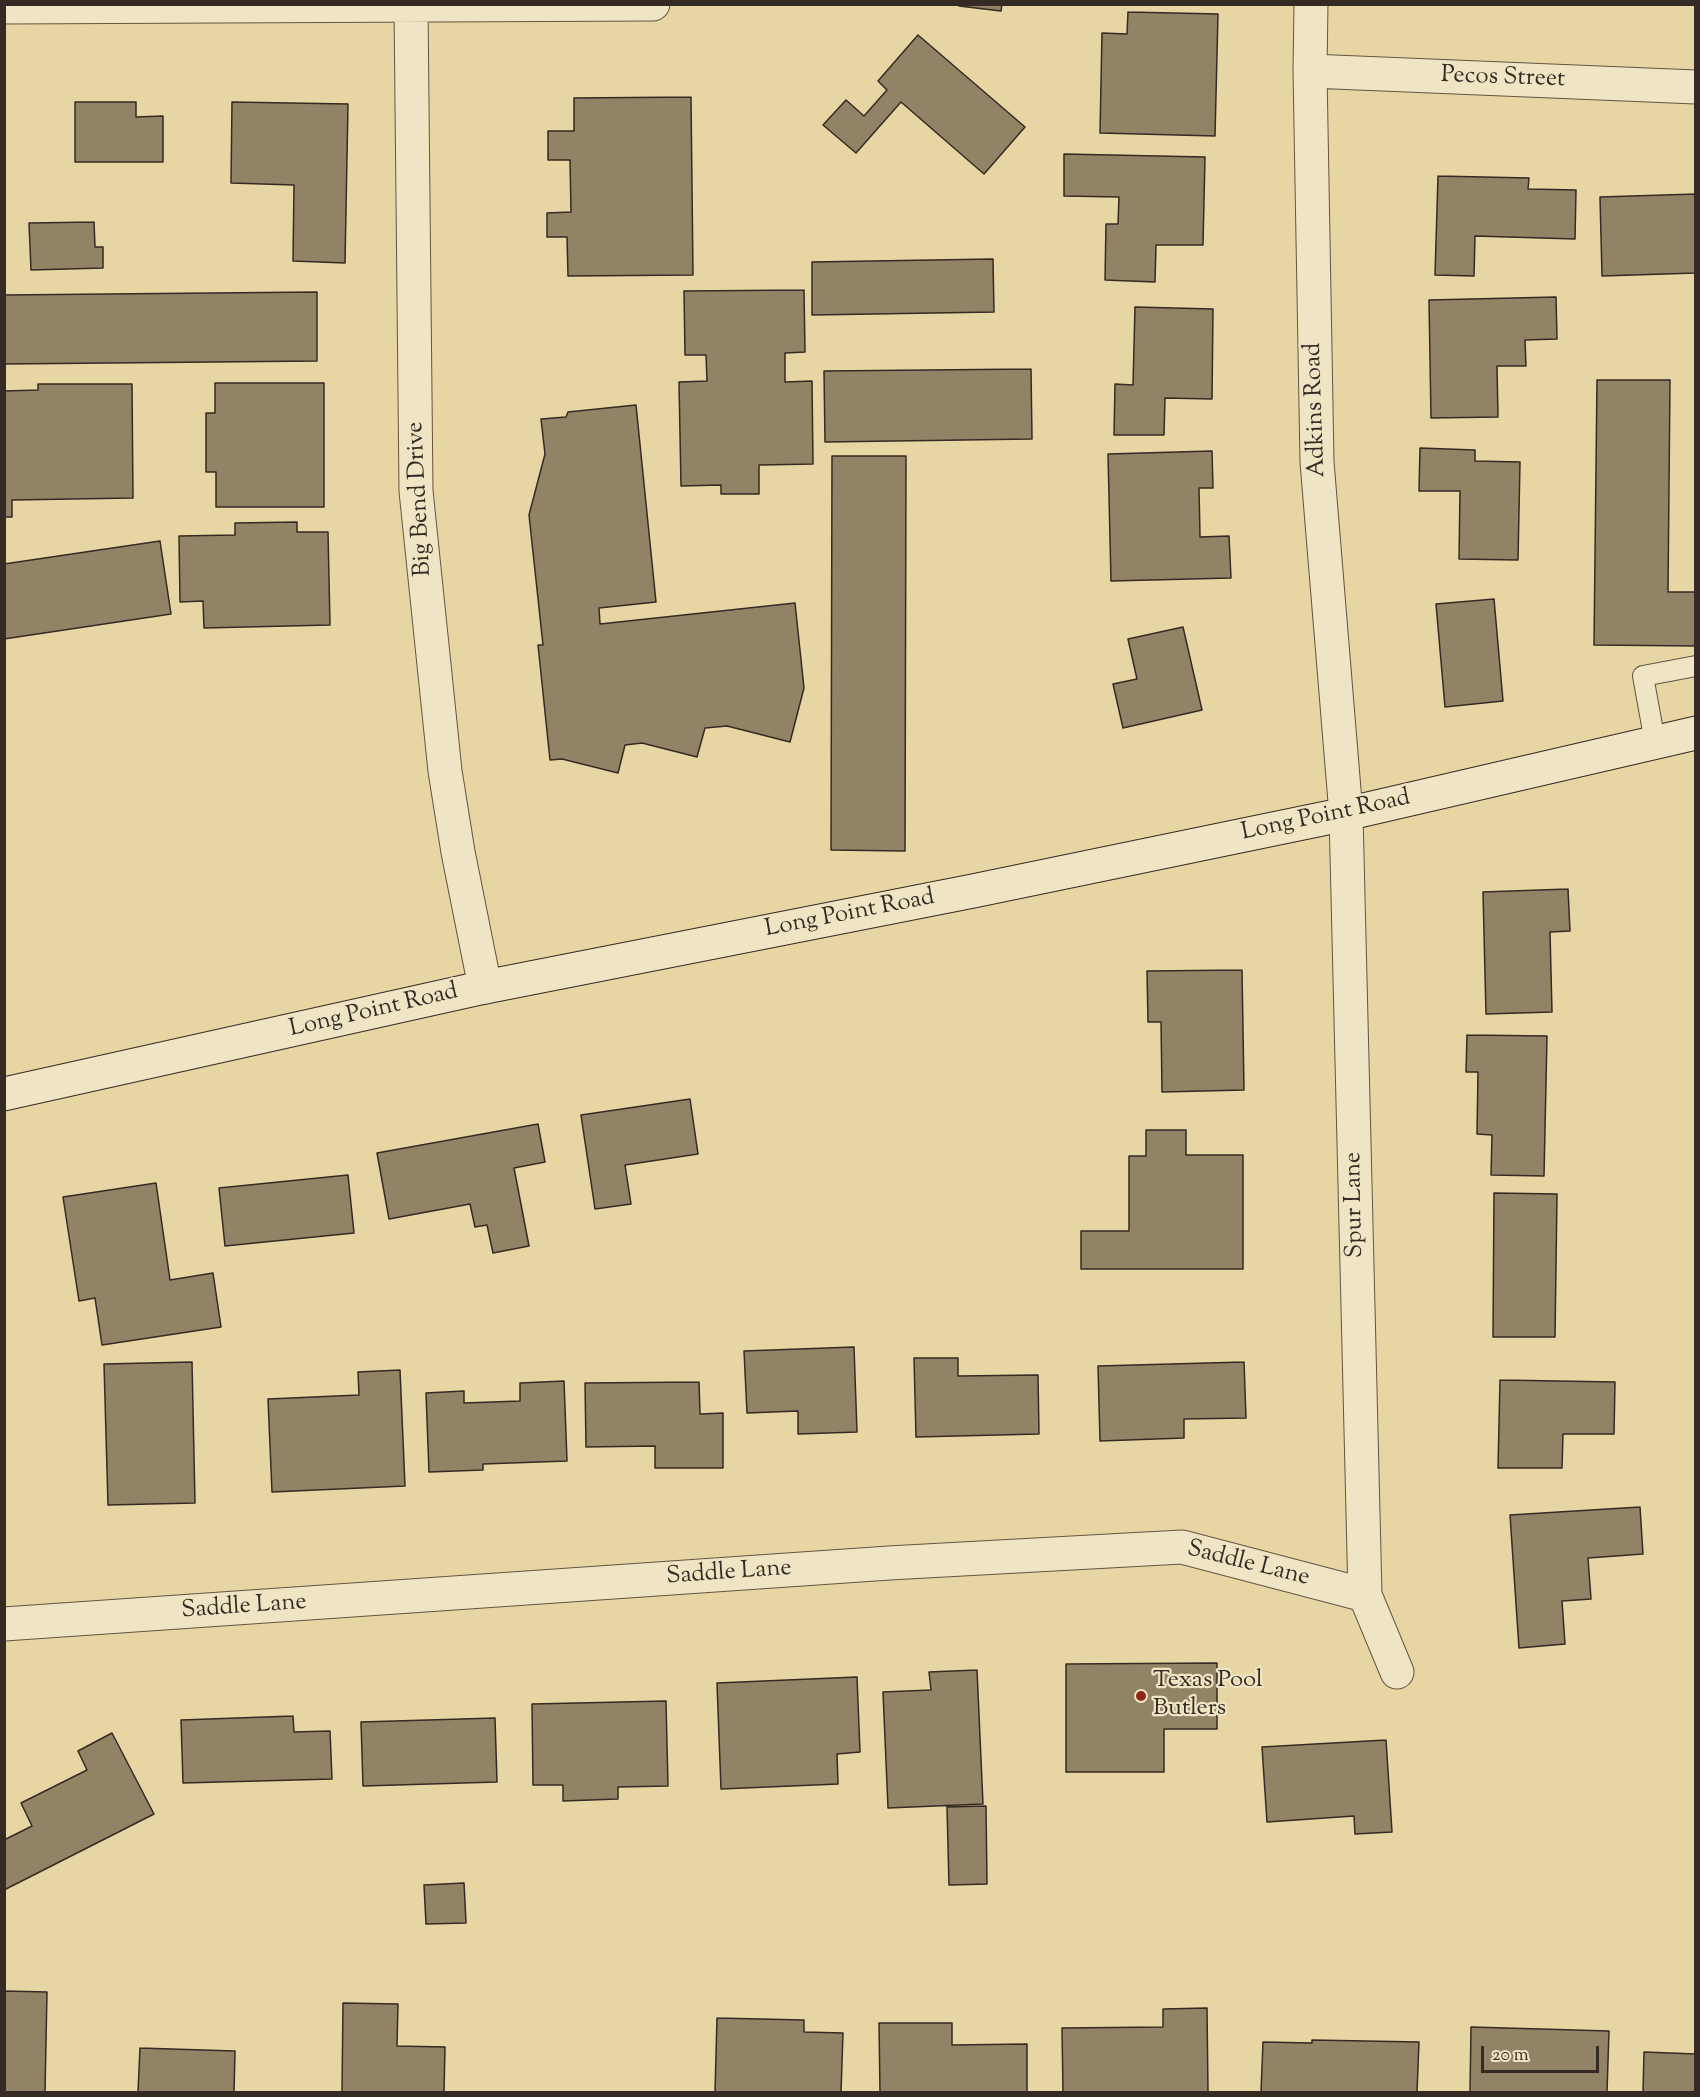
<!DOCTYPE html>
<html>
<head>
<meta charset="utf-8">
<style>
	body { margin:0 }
	#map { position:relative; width:1700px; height:2097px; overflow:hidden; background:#e7d5a3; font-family:"Sorts Mill Goudy",serif }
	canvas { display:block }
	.frame { position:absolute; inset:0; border:6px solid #352a24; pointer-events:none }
	.scale { position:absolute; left:1481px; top:2046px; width:118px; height:27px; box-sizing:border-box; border:3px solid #352a24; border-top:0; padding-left:8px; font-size:18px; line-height:21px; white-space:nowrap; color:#352a24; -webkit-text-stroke:4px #efe4c3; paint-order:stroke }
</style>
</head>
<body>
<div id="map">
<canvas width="1700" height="2097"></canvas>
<div class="frame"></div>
<div class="scale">20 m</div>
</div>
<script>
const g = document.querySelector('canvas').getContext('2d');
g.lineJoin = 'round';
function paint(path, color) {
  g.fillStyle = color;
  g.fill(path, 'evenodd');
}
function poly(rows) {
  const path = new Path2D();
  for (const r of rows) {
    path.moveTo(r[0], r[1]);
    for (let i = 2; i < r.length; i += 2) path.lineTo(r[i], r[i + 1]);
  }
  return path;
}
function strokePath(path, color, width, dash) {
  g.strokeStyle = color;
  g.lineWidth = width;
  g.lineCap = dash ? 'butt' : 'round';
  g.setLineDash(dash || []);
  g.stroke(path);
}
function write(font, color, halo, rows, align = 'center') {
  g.font = font + ' "Sorts Mill Goudy",serif';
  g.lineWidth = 4.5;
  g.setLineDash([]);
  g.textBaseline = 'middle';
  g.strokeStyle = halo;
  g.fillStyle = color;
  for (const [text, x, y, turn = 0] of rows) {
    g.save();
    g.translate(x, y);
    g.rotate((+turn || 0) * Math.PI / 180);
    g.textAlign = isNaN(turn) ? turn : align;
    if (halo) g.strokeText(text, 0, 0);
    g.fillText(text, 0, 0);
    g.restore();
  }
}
const building = poly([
	[959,4,1002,4,1001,11,959,6,959,4],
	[1128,12,1218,14,1215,136,1100,133,1102,33,1127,34,1128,12],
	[918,35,1025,127,984,174,901,102,856,153,823,125,846,100,864,116,887,90,878,81,918,35],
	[691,97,693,275,568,276,567,237,547,237,547,213,571,212,570,160,548,160,548,131,574,131,574,98,691,97],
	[75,102,136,102,136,117,163,116,163,162,75,162,75,102],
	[232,102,348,104,345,263,293,261,294,185,231,183,232,102],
	[1064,154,1205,157,1203,245,1156,245,1155,282,1105,280,1106,224,1118,224,1119,197,1064,196,1064,154],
	[1438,176,1529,178,1528,189,1576,190,1575,239,1475,236,1474,276,1435,275,1438,176],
	[1696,194,1696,273,1602,276,1600,197,1696,194],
	[94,222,95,247,103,247,103,268,31,270,29,223,94,222],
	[993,259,994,312,812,315,812,262,993,259],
	[804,290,805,352,785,353,785,382,812,381,813,464,759,465,759,494,721,494,721,485,681,486,679,382,707,381,706,355,685,355,684,291,804,290],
	[317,292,317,361,4,364,4,295,317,292],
	[1556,297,1557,339,1525,340,1526,366,1497,366,1498,417,1431,418,1429,300,1556,297],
	[1135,307,1213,309,1212,399,1165,398,1164,435,1114,435,1115,384,1133,385,1135,307],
	[1031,369,1032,439,825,442,824,371,1031,369],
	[1597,380,1670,380,1668,592,1696,592,1696,646,1594,645,1597,380],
	[215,383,324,383,324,507,216,507,216,472,206,472,206,413,215,413,215,383],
	[38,384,132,384,133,498,12,500,12,517,4,517,4,391,38,390,38,384],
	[636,405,656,602,599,608,600,624,795,603,804,688,790,742,727,726,705,728,697,757,642,743,625,745,618,773,562,759,550,760,538,645,543,645,529,515,545,454,541,419,566,417,568,412,636,405],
	[1420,448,1475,450,1475,461,1520,462,1518,560,1459,559,1460,491,1419,491,1420,448],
	[1212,451,1213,488,1199,488,1200,537,1229,536,1231,578,1111,581,1108,454,1212,451],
	[832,456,906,456,905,851,831,850,832,456],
	[297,522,297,532,328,532,330,625,204,628,203,601,180,602,179,536,235,535,235,523,297,522],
	[160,541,171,614,4,639,4,564,160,541],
	[1494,599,1503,701,1445,707,1436,604,1494,599],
	[1183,627,1202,710,1123,728,1113,684,1137,679,1128,639,1183,627],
	[1568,889,1570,931,1550,932,1552,1012,1486,1014,1483,892,1568,889],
	[1242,970,1244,1090,1162,1092,1161,1022,1148,1022,1147,971,1242,970],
	[1467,1035,1547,1036,1544,1176,1491,1175,1492,1135,1477,1134,1478,1072,1466,1072,1467,1035],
	[690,1099,698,1154,625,1165,631,1204,595,1209,581,1115,690,1099],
	[538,1124,545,1162,514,1168,529,1246,493,1253,487,1225,475,1227,470,1204,389,1219,377,1153,538,1124],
	[1146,1130,1186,1130,1186,1155,1243,1155,1243,1269,1081,1269,1081,1231,1129,1231,1129,1156,1146,1156,1146,1130],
	[348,1175,354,1233,225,1246,219,1188,348,1175],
	[156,1183,170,1280,213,1273,221,1327,102,1345,95,1298,79,1301,63,1197,156,1183],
	[1494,1193,1557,1194,1555,1337,1493,1337,1494,1193],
	[854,1347,857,1432,798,1434,798,1411,747,1413,744,1351,854,1347],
	[914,1358,958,1358,958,1376,1038,1375,1039,1434,916,1437,914,1358],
	[192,1362,195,1503,108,1505,104,1364,192,1362],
	[1244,1362,1246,1418,1184,1419,1184,1438,1100,1441,1098,1366,1244,1362],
	[400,1370,405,1486,272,1492,268,1399,359,1395,358,1372,400,1370],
	[1500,1380,1615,1382,1614,1434,1563,1434,1562,1468,1498,1468,1500,1380],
	[564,1381,567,1461,483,1464,483,1470,429,1472,426,1393,464,1391,464,1403,520,1401,520,1383,564,1381],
	[699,1382,700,1414,723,1413,723,1468,655,1468,655,1446,586,1447,585,1383,699,1382],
	[1640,1507,1643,1554,1588,1558,1591,1599,1562,1601,1565,1644,1519,1648,1510,1515,1640,1507],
	[1217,1663,1217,1729,1164,1729,1164,1772,1066,1772,1066,1664,1217,1663],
	[977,1670,983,1804,888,1808,883,1692,931,1690,929,1672,977,1670],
	[857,1677,860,1752,837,1754,838,1784,721,1789,717,1683,857,1677],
	[666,1701,668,1786,618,1787,618,1799,563,1801,563,1785,533,1785,532,1704,666,1701],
	[293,1716,294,1732,330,1731,332,1779,183,1783,181,1720,293,1716],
	[495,1718,497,1782,363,1786,361,1722,495,1718],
	[112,1733,154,1814,4,1890,4,1840,32,1826,21,1803,87,1770,78,1751,112,1733],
	[1386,1740,1392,1832,1355,1834,1354,1816,1267,1822,1262,1747,1386,1740],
	[986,1806,987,1884,949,1885,947,1807,986,1806],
	[464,1883,466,1923,426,1924,424,1885,464,1883],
	[4,1991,47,1992,45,2092,4,2092,4,1991],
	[343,2003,398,2004,397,2046,445,2047,444,2092,342,2092,343,2003],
	[1207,2008,1208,2092,1063,2092,1062,2028,1163,2027,1163,2009,1207,2008],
	[717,2018,804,2020,804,2032,843,2033,841,2092,715,2092,717,2018],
	[879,2023,952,2023,952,2045,1027,2044,1027,2092,880,2092,879,2023],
	[1471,2027,1609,2031,1607,2092,1470,2092,1471,2027],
	[1312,2040,1419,2042,1417,2092,1261,2092,1263,2042,1312,2043,1312,2040],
	[140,2048,235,2051,234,2092,138,2092,140,2048],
	[1644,2052,1696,2054,1696,2092,1643,2092,1644,2052]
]);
paint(building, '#928366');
strokePath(building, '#352a24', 1.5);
const service = poly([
	[1655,742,1643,676,1696,666]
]);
const minor = poly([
	[1311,4,1310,71,1317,462,1346,814,1365,1595],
	[411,6,416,491,445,771,458,852,485,987],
	[4,7,653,4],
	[1310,71,1696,87],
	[4,1624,889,1563,1182,1547,1365,1595,1397,1672]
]);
const secondary = poly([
	[4,1094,485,987,973,891,1346,814,1696,733]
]);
strokePath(service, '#625544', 22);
strokePath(minor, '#625544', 35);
strokePath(secondary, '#352a24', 35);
strokePath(service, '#efe4c3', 20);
strokePath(minor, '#efe4c3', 33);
strokePath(secondary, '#efe4c3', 33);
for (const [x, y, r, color] of [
	[1141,1696,6,"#8f2418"]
]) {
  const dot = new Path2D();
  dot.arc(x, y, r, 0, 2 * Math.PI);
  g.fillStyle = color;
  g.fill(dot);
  strokePath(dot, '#efe4c3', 2);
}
write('24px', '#352a24', '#efe4c3', [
	["Pecos Street",1503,79,2],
	["Adkins Road",1317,410,-92],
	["Big Bend Drive",421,499,-93],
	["Long Point Road",1326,817,-12],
	["Long Point Road",850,915,-11],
	["Long Point Road",374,1012,-13],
	["Spur Lane",1356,1205,-91],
	["Saddle Lane",1248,1565,14],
	["Saddle Lane",729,1574,-4],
	["Saddle Lane",244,1608,-4]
]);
write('24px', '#352a24', '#efe4c3', [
	["Texas Pool",1153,1682],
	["Butlers",1153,1710]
], 'left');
</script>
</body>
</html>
